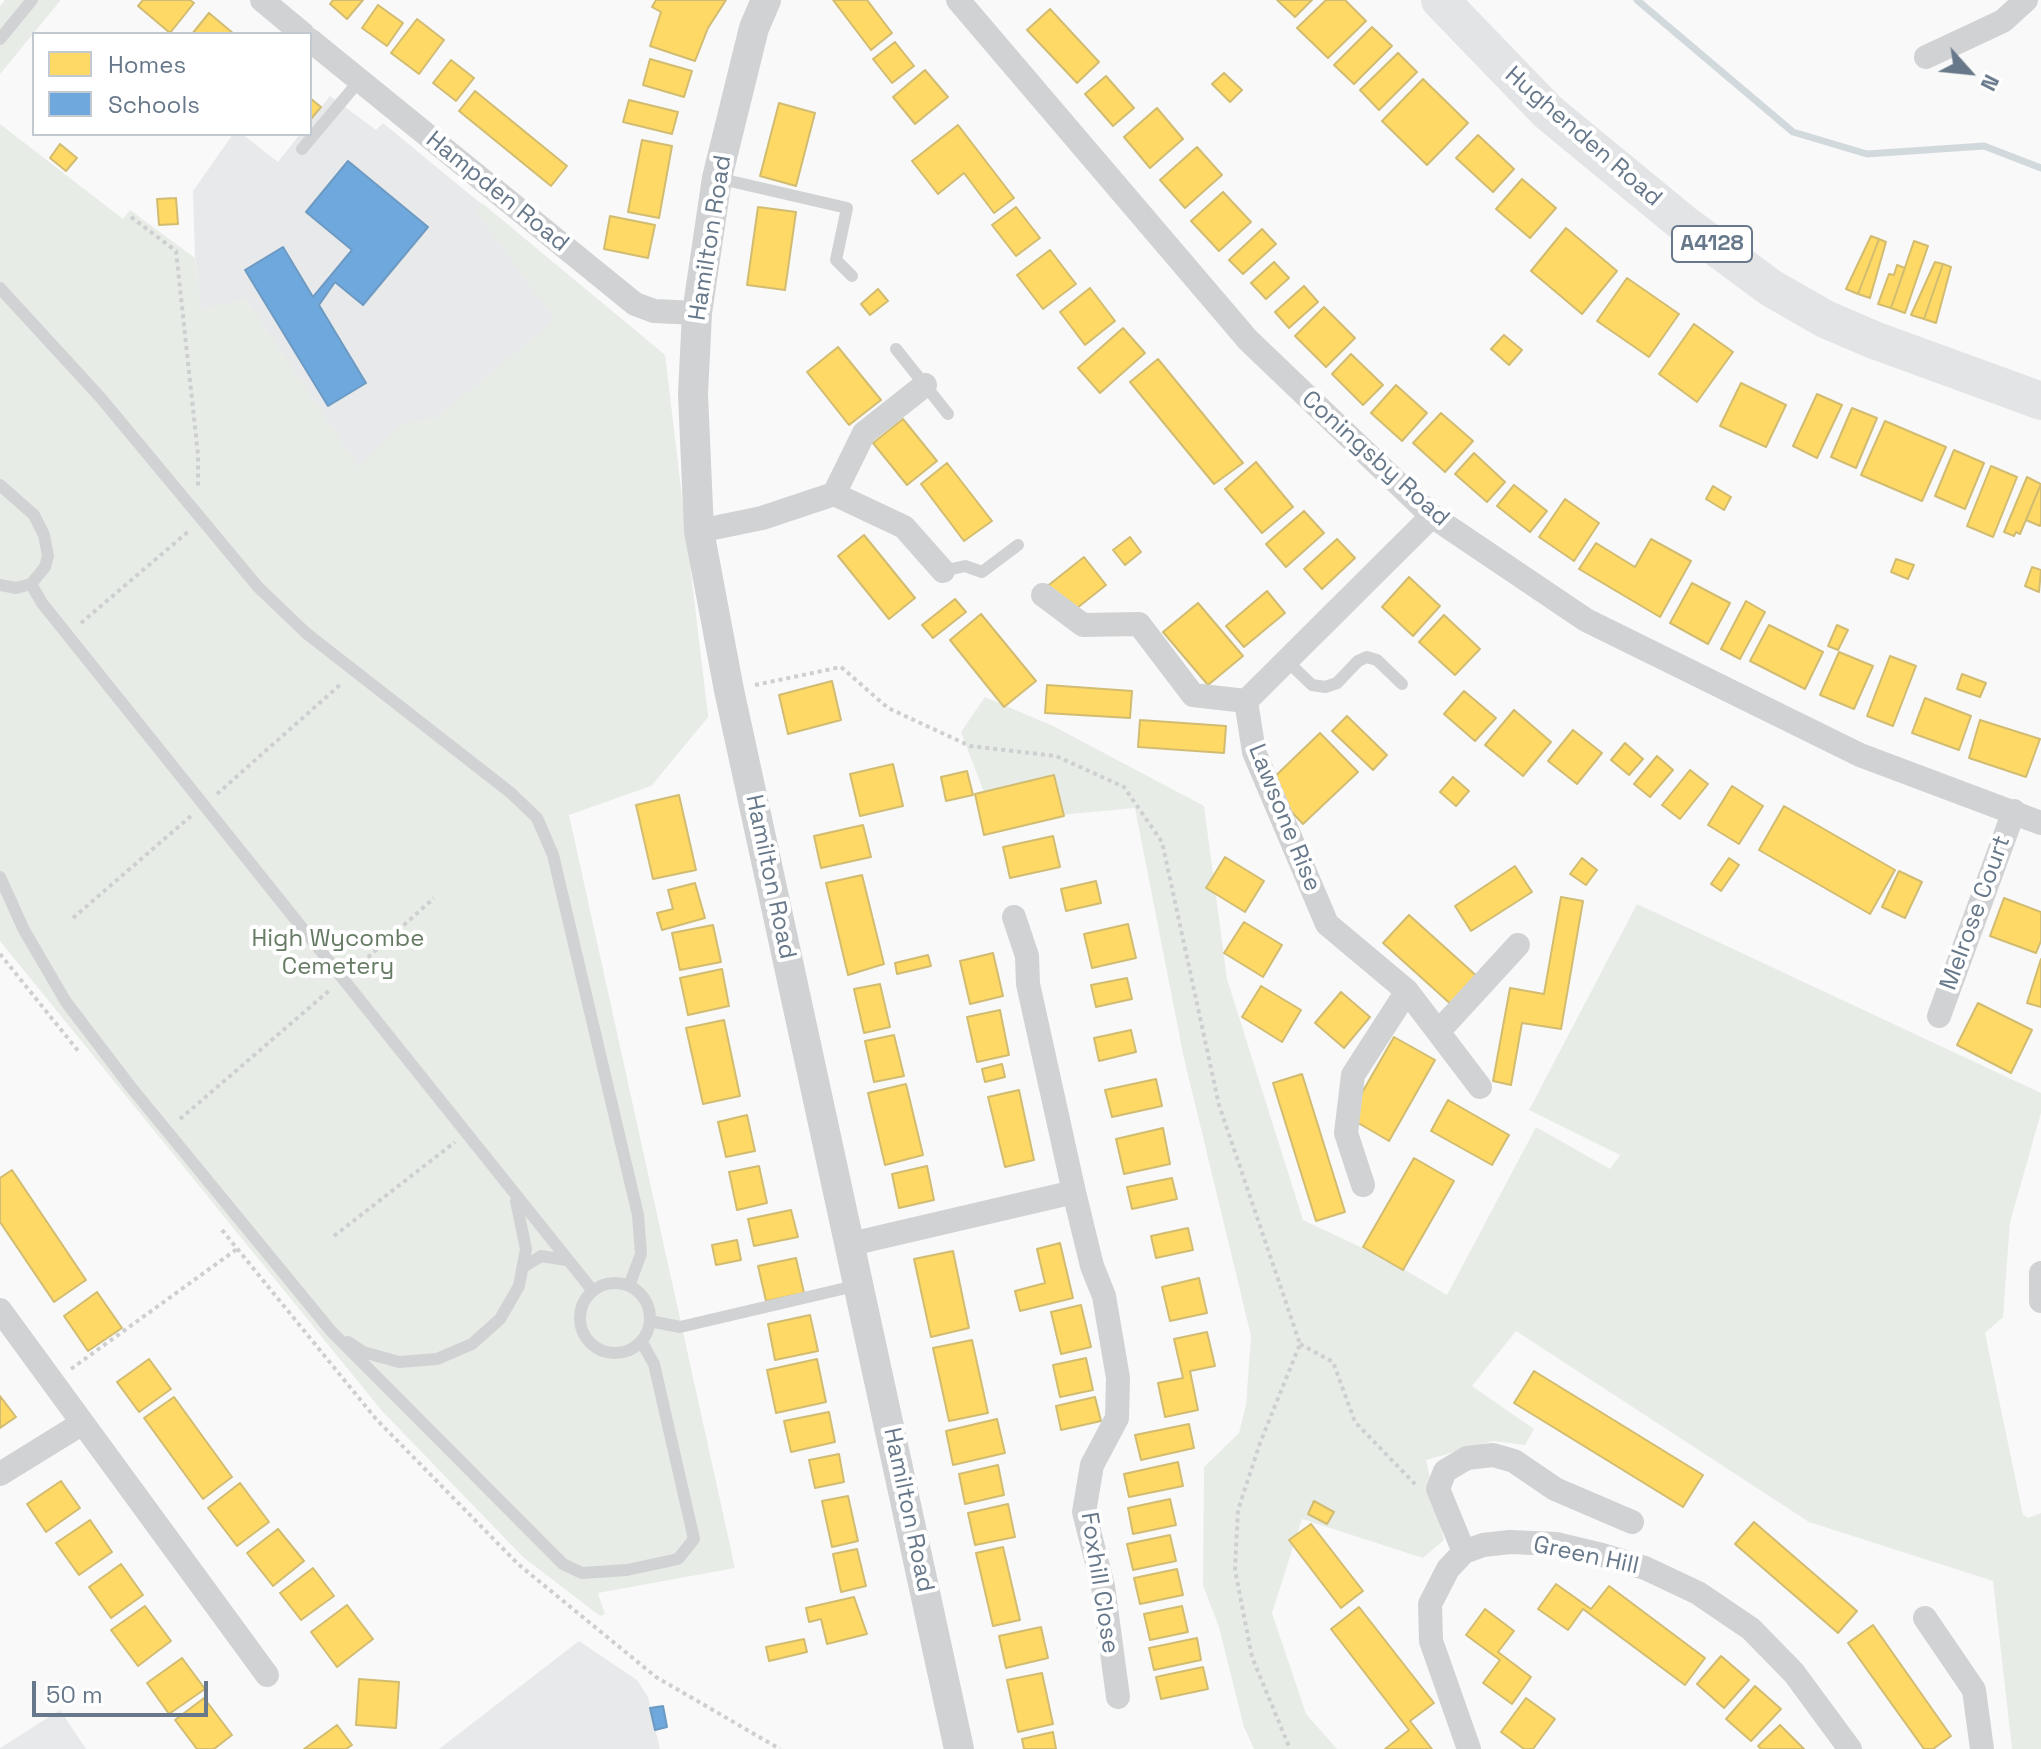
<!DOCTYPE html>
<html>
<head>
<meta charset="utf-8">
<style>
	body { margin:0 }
	#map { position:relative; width:2041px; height:1749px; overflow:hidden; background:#f9f9f9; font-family:"Space Grotesk",sans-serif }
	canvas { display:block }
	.legend { position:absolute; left:32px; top:32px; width:280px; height:104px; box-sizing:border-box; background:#fff; border:2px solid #c2c9d0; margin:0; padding:10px 14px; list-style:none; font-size:24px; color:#67788a }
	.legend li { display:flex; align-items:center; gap:16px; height:40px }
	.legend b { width:40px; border:2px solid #c2c9d0 }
	.north { position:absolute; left:1929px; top:32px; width:80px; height:80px; -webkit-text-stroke:6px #fff; paint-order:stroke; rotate:117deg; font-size:22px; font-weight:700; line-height:32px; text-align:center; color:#67788a }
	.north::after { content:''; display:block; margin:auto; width:28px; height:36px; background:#67788a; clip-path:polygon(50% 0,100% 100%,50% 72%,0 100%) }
	.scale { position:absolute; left:32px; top:1681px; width:176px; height:36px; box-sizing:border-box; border:4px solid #67788a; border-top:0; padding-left:10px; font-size:24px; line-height:28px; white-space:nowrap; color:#67788a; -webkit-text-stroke:6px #fff; paint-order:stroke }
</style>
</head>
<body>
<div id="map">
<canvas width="2041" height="1749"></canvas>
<ul class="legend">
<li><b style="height:22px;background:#ffd966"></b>Homes</li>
<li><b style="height:22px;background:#6fa8dc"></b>Schools</li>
</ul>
<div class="north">N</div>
<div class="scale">50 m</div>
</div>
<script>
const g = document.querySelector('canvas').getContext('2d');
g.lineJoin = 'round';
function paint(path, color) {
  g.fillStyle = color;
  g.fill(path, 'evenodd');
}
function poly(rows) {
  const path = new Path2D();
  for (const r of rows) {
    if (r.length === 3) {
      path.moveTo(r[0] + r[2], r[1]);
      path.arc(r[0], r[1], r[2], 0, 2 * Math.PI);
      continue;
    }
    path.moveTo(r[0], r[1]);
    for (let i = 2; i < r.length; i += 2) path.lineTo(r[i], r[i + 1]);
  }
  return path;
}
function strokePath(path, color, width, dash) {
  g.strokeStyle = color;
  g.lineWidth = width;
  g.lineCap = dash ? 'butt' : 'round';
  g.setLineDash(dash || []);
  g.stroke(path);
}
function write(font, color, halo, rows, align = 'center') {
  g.font = font + ' "Space Grotesk",sans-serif';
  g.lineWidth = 8;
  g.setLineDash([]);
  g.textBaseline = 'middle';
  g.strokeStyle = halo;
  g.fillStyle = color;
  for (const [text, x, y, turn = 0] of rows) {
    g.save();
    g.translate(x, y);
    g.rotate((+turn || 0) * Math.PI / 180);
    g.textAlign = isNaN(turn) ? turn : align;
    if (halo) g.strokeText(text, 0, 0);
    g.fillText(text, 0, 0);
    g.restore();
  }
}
paint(poly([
	[330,96,376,130,383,123,665,355,708,717,651,786,217,458,195,258,193,191,233,134,242,134,278,162,300,134,310,134,310,121],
	[579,1641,637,1680,648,1697,660,1749,439,1749],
	[60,1710,86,1749,0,1749,0,1748]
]), '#e8e9ea');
paint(poly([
	[5,0,61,0,0,74,0,6],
	[0,124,123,219,130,210,195,258,201,309,246,299,359,468,400,425,436,418,555,320,476,211,482,203,665,355,708,717,651,786,569,815,735,1568,598,1593,605,1614,600,1616,523,1557,382,1411,0,941],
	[985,697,1053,726,1204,806,1227,979,1303,1220,1392,1262,1447,1295,1536,1127,1610,1169,1620,1155,1529,1110,1637,904,2041,1093,2041,1113,2010,1222,2003,1317,1985,1333,2023,1515,2028,1518,2041,1513,2041,1749,2012,1749,1993,1581,1809,1522,1516,1331,1472,1386,1534,1429,1525,1445,1493,1441,1426,1460,1444,1540,1423,1558,1302,1519,1272,1613,1306,1714,1337,1749,1254,1749,1244,1727,1219,1627,1203,1585,1204,1467,1239,1433,1246,1405,1251,1336,1183,1054,1135,808,995,821,961,732]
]), '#e8ece7');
const homes = poly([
	[143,0,190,0,194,3,170,33,138,6,143,0],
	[333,0,363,0,347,19,330,4,333,0],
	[656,0,726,0,708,28,695,61,650,46,661,12,652,7,656,0],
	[833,0,867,0,892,33,871,50,833,0],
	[1277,0,1312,0,1295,17,1277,0],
	[1326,0,1345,0,1366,21,1328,58,1297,28,1326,0],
	[378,5,403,23,387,46,362,28,378,5],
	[1050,9,1099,62,1077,83,1027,30,1050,9],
	[209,13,234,34,192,34,209,13],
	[417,19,444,40,419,74,391,53,417,19],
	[1372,27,1392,46,1354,84,1334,65,1372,27],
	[895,42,914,66,892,83,873,59,895,42],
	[1398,53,1417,72,1379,110,1360,90,1398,53],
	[650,59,692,71,684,97,643,85,650,59],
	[451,60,474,78,456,101,433,83,451,60],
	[925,70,948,97,915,124,893,97,925,70],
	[1224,73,1242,90,1230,102,1212,84,1224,73],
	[1106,76,1134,108,1113,126,1085,94,1106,76],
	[1423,79,1468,123,1427,165,1382,121,1423,79],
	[475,91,567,166,551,186,459,111,475,91],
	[310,98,321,107,310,120,310,98],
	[629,100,678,112,672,134,623,122,629,100],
	[779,103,815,113,796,186,760,176,779,103],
	[1157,108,1183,139,1150,168,1124,137,1157,108],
	[958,125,1014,198,994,213,964,173,938,194,912,161,958,125],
	[1478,135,1514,169,1493,192,1456,158,1478,135],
	[642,140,672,146,659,218,628,212,642,140],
	[60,144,77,158,66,171,50,158,60,144],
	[1197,147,1222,175,1185,208,1160,180,1197,147],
	[1522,179,1556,208,1530,238,1496,209,1522,179],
	[1223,192,1251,222,1219,251,1191,221,1223,192],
	[176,198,178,224,159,225,157,199,176,198],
	[758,207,796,212,785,290,747,285,758,207],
	[1016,207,1040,238,1016,256,992,225,1016,207],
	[610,216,655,225,648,258,604,249,610,216],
	[1566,228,1617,271,1582,314,1531,271,1566,228],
	[1262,229,1276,244,1243,274,1229,260,1262,229],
	[1871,236,1879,239,1858,294,1846,289,1871,236],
	[1879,239,1886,242,1870,298,1858,294,1879,239],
	[1914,241,1928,246,1905,313,1891,308,1914,241],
	[1050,250,1076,284,1043,309,1017,275,1050,250],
	[1274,262,1289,278,1266,299,1251,283,1274,262],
	[1935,262,1943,264,1924,319,1911,315,1935,262],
	[1943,264,1951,267,1936,323,1924,319,1943,264],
	[1897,265,1905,268,1891,308,1878,304,1889,274,1894,275,1897,265],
	[1627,278,1679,314,1649,357,1597,321,1627,278],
	[1304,286,1318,302,1289,328,1275,312,1304,286],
	[1090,288,1115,321,1085,345,1060,312,1090,288],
	[878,289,888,301,870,315,861,304,878,289],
	[1324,307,1355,338,1326,367,1295,336,1324,307],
	[1694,324,1733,352,1697,402,1659,374,1694,324],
	[1123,328,1145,353,1100,393,1078,368,1123,328],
	[1504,335,1522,350,1509,365,1491,349,1504,335],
	[838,347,881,400,849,425,807,372,838,347],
	[1351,354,1383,385,1363,405,1332,374,1351,354],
	[1158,359,1243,463,1214,484,1130,382,1158,359],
	[1741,383,1786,405,1766,447,1720,426,1741,383],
	[1396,385,1427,413,1402,441,1371,413,1396,385],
	[1817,394,1842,405,1817,458,1793,446,1817,394],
	[1852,408,1877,418,1856,468,1831,457,1852,408],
	[1441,413,1473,441,1445,472,1413,443,1441,413],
	[903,419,937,461,907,485,873,443,903,419],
	[1885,421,1946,447,1922,501,1861,475,1885,421],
	[1954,450,1984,463,1965,509,1935,496,1954,450],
	[1474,453,1505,482,1487,502,1455,474,1474,453],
	[1256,462,1293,507,1262,533,1225,489,1256,462],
	[947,463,992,521,964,541,921,484,947,463],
	[1991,466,2017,477,1993,537,1967,526,1991,466],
	[2027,477,2041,484,2020,534,2016,532,2014,536,2004,532,2027,477],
	[2041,484,2041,522,2040,526,2026,520,2041,484],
	[1514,485,1547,511,1530,532,1497,506,1514,485],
	[1713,486,1731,497,1724,510,1706,499,1713,486],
	[1565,499,1599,523,1574,561,1539,537,1565,499],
	[1304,511,1324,533,1286,567,1266,544,1304,511],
	[864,535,915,598,889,619,838,556,864,535],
	[1130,537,1141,552,1125,565,1113,550,1130,537],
	[1337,539,1355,558,1322,589,1304,569,1337,539],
	[1651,539,1691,561,1660,617,1579,569,1596,543,1635,567,1651,539],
	[1084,557,1106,585,1067,616,1045,588,1084,557],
	[1896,559,1914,565,1908,579,1891,572,1896,559],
	[2032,567,2041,570,2039,592,2025,586,2032,567],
	[1409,577,1440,606,1413,636,1382,607,1409,577],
	[1692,583,1730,603,1708,644,1670,623,1692,583],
	[1267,591,1285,613,1244,647,1226,626,1267,591],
	[955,599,966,612,933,638,922,625,955,599],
	[1746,601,1765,612,1740,659,1721,649,1746,601],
	[1198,603,1243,656,1208,685,1163,632,1198,603],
	[981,614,1036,681,1004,707,950,640,981,614],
	[1444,615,1480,649,1455,675,1419,642,1444,615],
	[1769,625,1823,652,1805,689,1750,661,1769,625],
	[1837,625,1848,630,1838,650,1828,646,1837,625],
	[1839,652,1873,666,1854,709,1820,695,1839,652],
	[1890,656,1916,666,1893,726,1867,716,1890,656],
	[1962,674,1986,683,1980,697,1957,689,1962,674],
	[832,681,841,720,788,734,779,695,832,681],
	[1047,685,1132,691,1130,718,1045,713,1047,685],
	[1464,691,1496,718,1475,741,1444,714,1464,691],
	[1925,698,1971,716,1959,750,1912,733,1925,698],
	[1514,710,1551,742,1523,776,1485,745,1514,710],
	[1347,716,1387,755,1373,770,1332,731,1347,716],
	[1140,720,1226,726,1224,753,1138,747,1140,720],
	[1980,720,2040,739,2026,777,1969,758,1980,720],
	[1573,730,1602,753,1577,784,1548,761,1573,730],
	[1320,733,1358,772,1303,824,1266,785,1320,733],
	[1625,743,1643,759,1629,775,1611,760,1625,743],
	[1657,756,1673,770,1650,797,1634,784,1657,756],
	[893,764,903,806,860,816,850,774,893,764],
	[1690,770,1708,784,1680,819,1662,805,1690,770],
	[967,771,973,795,946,801,941,777,967,771],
	[1054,775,1064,816,984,835,975,794,1054,775],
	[1453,777,1469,791,1456,806,1440,792,1453,777],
	[1732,786,1763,806,1739,844,1708,825,1732,786],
	[679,795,696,870,653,879,636,805,679,795],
	[1784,806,1895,870,1870,914,1759,850,1784,806],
	[863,825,871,857,821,868,814,836,863,825],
	[1053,836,1060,867,1010,878,1003,847,1053,836],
	[1225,857,1264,881,1245,912,1206,888,1225,857],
	[1582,858,1597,870,1586,885,1570,874,1582,858],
	[1729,858,1739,865,1721,891,1711,884,1729,858],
	[1515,866,1532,892,1471,931,1455,906,1515,866],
	[1899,871,1922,882,1905,918,1882,907,1899,871],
	[862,875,884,964,848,975,826,883,862,875],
	[1096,881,1101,903,1066,911,1061,889,1096,881],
	[695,883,705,918,662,930,657,913,673,909,668,890,695,883],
	[1561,897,1583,901,1561,1029,1522,1023,1511,1085,1493,1081,1510,988,1544,994,1561,897],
	[2004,898,2041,912,2041,941,2036,953,1990,936,2004,898],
	[1409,915,1480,979,1454,1007,1383,943,1409,915],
	[1244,922,1282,945,1263,977,1224,953,1244,922],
	[1128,924,1136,958,1092,968,1084,934,1128,924],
	[713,925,721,962,680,970,672,933,713,925],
	[993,953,1003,996,970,1004,960,961,993,953],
	[928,955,931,966,897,974,895,963,928,955],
	[2041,959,2041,1007,2027,1003,2041,959],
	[722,969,729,1006,688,1015,680,978,722,969],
	[1127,978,1132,999,1096,1007,1091,985,1127,978],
	[880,984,890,1027,864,1033,854,989,880,984],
	[1261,986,1301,1010,1282,1042,1242,1017,1261,986],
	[1341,992,1370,1017,1344,1048,1315,1023,1341,992],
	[1978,1003,2032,1030,2011,1073,1957,1045,1978,1003],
	[1000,1010,1009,1055,977,1062,967,1017,1000,1010],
	[724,1020,740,1096,703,1104,686,1028,724,1020],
	[1131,1030,1136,1052,1099,1061,1094,1038,1131,1030],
	[894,1035,904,1076,874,1082,865,1041,894,1035],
	[1394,1037,1435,1060,1389,1141,1348,1117,1394,1037],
	[1002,1064,1005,1077,985,1082,982,1069,1002,1064],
	[1302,1074,1345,1212,1316,1221,1273,1083,1302,1074],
	[1156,1079,1162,1106,1112,1117,1105,1090,1156,1079],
	[906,1084,923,1155,885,1165,868,1093,906,1084],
	[1019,1090,1034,1160,1005,1167,988,1097,1019,1090],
	[1448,1100,1509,1135,1492,1165,1431,1131,1448,1100],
	[747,1115,755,1151,726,1157,718,1122,747,1115],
	[1163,1128,1170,1164,1124,1174,1116,1139,1163,1128],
	[1414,1158,1454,1181,1403,1270,1363,1247,1414,1158],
	[759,1166,767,1203,737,1210,729,1172,759,1166],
	[927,1166,934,1200,899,1208,892,1174,927,1166],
	[12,1170,86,1280,54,1302,0,1222,0,1178,12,1170],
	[1172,1178,1177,1199,1132,1209,1127,1187,1172,1178],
	[791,1210,798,1237,754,1246,748,1219,791,1210],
	[1188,1228,1193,1250,1156,1258,1151,1236,1188,1228],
	[737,1240,741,1260,716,1265,712,1245,737,1240],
	[1060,1243,1073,1298,1020,1311,1015,1291,1045,1283,1037,1249,1060,1243],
	[953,1251,969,1328,931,1337,914,1259,953,1251],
	[796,1258,804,1293,766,1301,758,1266,796,1258],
	[1199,1278,1207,1313,1170,1321,1162,1287,1199,1278],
	[97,1292,122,1328,88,1351,64,1316,97,1292],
	[1081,1305,1091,1347,1061,1354,1051,1312,1081,1305],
	[810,1315,818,1351,775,1360,768,1324,810,1315],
	[1207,1332,1215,1366,1190,1371,1198,1410,1165,1417,1158,1383,1183,1378,1174,1339,1207,1332],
	[972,1340,988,1413,949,1421,933,1348,972,1340],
	[1086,1358,1093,1390,1060,1397,1053,1365,1086,1358],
	[149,1359,171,1389,139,1412,117,1382,149,1359],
	[817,1359,826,1402,776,1413,767,1370,817,1359],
	[1534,1371,1703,1475,1683,1507,1514,1403,1534,1371],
	[0,1396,16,1417,0,1428,0,1396],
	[174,1397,232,1477,203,1499,144,1418,174,1397],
	[1095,1397,1101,1421,1061,1430,1056,1406,1095,1397],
	[829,1412,835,1442,791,1452,784,1421,829,1412],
	[997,1419,1005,1453,953,1465,946,1431,997,1419],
	[1189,1424,1194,1448,1141,1460,1135,1435,1189,1424],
	[839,1454,844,1482,815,1488,809,1460,839,1454],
	[1178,1462,1183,1486,1129,1497,1124,1474,1178,1462],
	[998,1465,1004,1495,965,1504,959,1474,998,1465],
	[61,1481,80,1508,46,1532,27,1504,61,1481],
	[240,1483,269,1522,237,1546,208,1508,240,1483],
	[848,1496,858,1541,832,1547,822,1501,848,1496],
	[1170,1499,1176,1525,1133,1534,1128,1508,1170,1499],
	[1314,1501,1334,1512,1327,1524,1308,1514,1314,1501],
	[1008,1504,1015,1537,975,1545,968,1513,1008,1504],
	[90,1520,112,1552,79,1575,56,1543,90,1520],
	[1754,1522,1857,1611,1838,1633,1735,1544,1754,1522],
	[1311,1524,1363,1591,1341,1608,1289,1540,1311,1524],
	[278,1529,304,1561,273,1586,247,1553,278,1529],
	[1170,1535,1176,1561,1133,1570,1127,1544,1170,1535],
	[1003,1547,1020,1620,993,1626,976,1553,1003,1547],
	[857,1549,866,1586,841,1592,833,1554,857,1549],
	[121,1564,143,1595,111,1618,89,1587,121,1564],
	[313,1568,334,1596,301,1620,280,1593,313,1568],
	[1177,1569,1183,1595,1140,1604,1134,1578,1177,1569],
	[1556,1584,1591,1609,1609,1586,1705,1658,1685,1685,1583,1609,1568,1630,1538,1609,1556,1584],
	[854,1597,867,1634,827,1644,821,1619,809,1622,806,1608,854,1597],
	[347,1605,373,1639,337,1667,311,1632,347,1605],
	[145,1606,171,1641,138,1666,111,1630,145,1606],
	[1182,1606,1188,1632,1150,1640,1144,1614,1182,1606],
	[1359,1607,1434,1703,1410,1721,1432,1749,1385,1749,1409,1730,1331,1629,1359,1607],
	[1485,1609,1514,1631,1498,1652,1531,1677,1512,1704,1483,1683,1500,1660,1466,1635,1485,1609],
	[1873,1625,1951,1736,1933,1749,1924,1749,1848,1643,1873,1625],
	[1041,1627,1048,1658,1006,1668,999,1636,1041,1627],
	[1197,1638,1201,1660,1154,1670,1149,1648,1197,1638],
	[804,1639,807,1652,769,1661,766,1647,804,1639],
	[1721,1656,1749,1680,1724,1708,1697,1684,1721,1656],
	[182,1658,205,1689,169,1714,147,1683,182,1658],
	[1203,1667,1208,1689,1161,1699,1156,1677,1203,1667],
	[1042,1673,1053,1724,1018,1732,1007,1680,1042,1673],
	[359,1679,399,1682,396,1728,356,1725,359,1679],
	[1755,1686,1781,1709,1751,1741,1726,1719,1755,1686],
	[204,1698,232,1735,214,1749,197,1749,175,1720,204,1698],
	[1526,1698,1555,1719,1533,1749,1524,1749,1501,1732,1526,1698],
	[337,1725,352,1745,346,1749,304,1749,337,1725],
	[1780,1725,1804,1749,1761,1749,1758,1746,1780,1725],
	[1053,1732,1056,1749,1024,1749,1022,1739,1053,1732]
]);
paint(homes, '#ffd966');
strokePath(homes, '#d1bc71', 2);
const schools = poly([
	[348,161,428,227,363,305,335,282,319,305,366,383,328,406,245,270,283,247,313,297,352,250,306,212,348,161],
	[663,1706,667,1727,655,1730,650,1708,663,1706]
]);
paint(schools, '#6fa8dc');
strokePath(schools, '#6d9ac3', 2);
strokePath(poly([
	[1637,0,1793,132,1867,154,1984,146,2041,168]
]), '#d2d9dd', 7);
strokePath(poly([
	[131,217,176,251,198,455,198,488],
	[81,623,190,530],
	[755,685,841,667,888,708,970,746,1056,756,1124,787,1162,842,1219,1105,1300,1344,1260,1443,1238,1510,1235,1570,1252,1657,1290,1749],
	[217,794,342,683],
	[73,918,192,815],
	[0,954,79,1052],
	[356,968,434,898],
	[180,1119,331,989],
	[222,1230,376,1419,518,1564,656,1677,780,1749],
	[334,1236,455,1142],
	[1300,1344,1333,1362,1355,1422,1416,1485],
	[71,1369,237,1249]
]), '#cecfd0', 4, [4, 4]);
strokePath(poly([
	[0,39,32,0],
	[302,149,359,81],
	[717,178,847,208,836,260,852,276],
	[0,288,100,397,258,587,306,633,511,793,537,818,553,855,638,1215,641,1254,629,1286],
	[896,349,948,414],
	[0,485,34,515,44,535,48,556,45,567,31,584,16,588,0,585],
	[943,571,965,566,982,572,1018,545],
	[31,584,42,603,593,1291],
	[1287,661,1312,685,1325,687,1337,683,1358,661,1367,657,1377,660,1402,684],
	[0,877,24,930,66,1002,130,1086,331,1331,563,1564,582,1573,627,1570,678,1559,694,1539,654,1364,641,1341],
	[522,1268,541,1256,566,1260],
	[615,1318,35],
	[650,1321,680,1327,859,1285],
	[348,1342,363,1352,399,1362,437,1359,472,1344,500,1319,519,1286,526,1249,516,1201]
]), '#d1d2d4', 12);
strokePath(poly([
	[262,0,303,34],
	[958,0,1248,340,1432,516,1586,620,1860,755,2041,823],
	[310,40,635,304,654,311,697,313],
	[1926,57,2003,21,2026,0],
	[834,494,864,433,925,385],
	[1432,516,1246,701,1254,752,1327,924,1407,991,1480,1087],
	[699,531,762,518,834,494,904,527,943,571],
	[1043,595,1083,625,1139,624,1193,695,1246,701],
	[1014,917,1027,956,1028,984,1074,1192],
	[1939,1016,2014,811],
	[1439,1031,1518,945],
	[1363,1185,1346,1133,1353,1075,1407,991],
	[851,1244,1074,1192,1092,1266,1104,1296,1118,1378,1117,1418,1092,1465,1084,1512,1103,1586,1118,1697],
	[2041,1273,2041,1301],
	[0,1310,267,1675],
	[0,1474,81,1424],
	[1464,1552,1438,1489,1445,1471,1467,1458,1493,1455,1514,1461,1555,1489,1632,1522],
	[1925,1618,1974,1690,1982,1749],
	[1469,1749,1431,1641,1430,1604,1448,1569,1464,1552,1483,1545,1510,1542,1556,1544,1602,1555,1645,1568,1698,1593,1751,1629,1794,1673,1850,1749]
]), '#d1d2d4', 24);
strokePath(poly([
	[766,0,754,28,717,178,697,313,693,394,699,531,729,690,959,1749]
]), '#d1d2d4', 30);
strokePath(poly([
	[1440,0,1548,112,1683,223,1771,288,1825,319,1874,340,2041,401]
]), '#e3e4e5', 38);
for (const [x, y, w] of [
	[1712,244,80]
]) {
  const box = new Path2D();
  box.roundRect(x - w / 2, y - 18, w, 36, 6);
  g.fillStyle = '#fff';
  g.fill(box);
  strokePath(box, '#67788a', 2);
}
write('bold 22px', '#67788a', null, [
	["A4128",1712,244]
]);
write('24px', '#67788a', '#fff', [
	["Hughenden Road",1583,137,41],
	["Hampden Road",497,192,39],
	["Hamilton Road",711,238,-81],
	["Coningsby Road",1375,459,42],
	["Lawsone Rise",1284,818,68],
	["Hamilton Road",770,877,78],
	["Melrose Court",1976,913,-70],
	["Hamilton Road",908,1510,78],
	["Green Hill",1586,1556,12],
	["Foxhill Close",1099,1583,81]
]);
write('24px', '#667b63', '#fff', [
	["High Wycombe",338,939],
	["Cemetery",338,967]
]);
</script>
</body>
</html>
